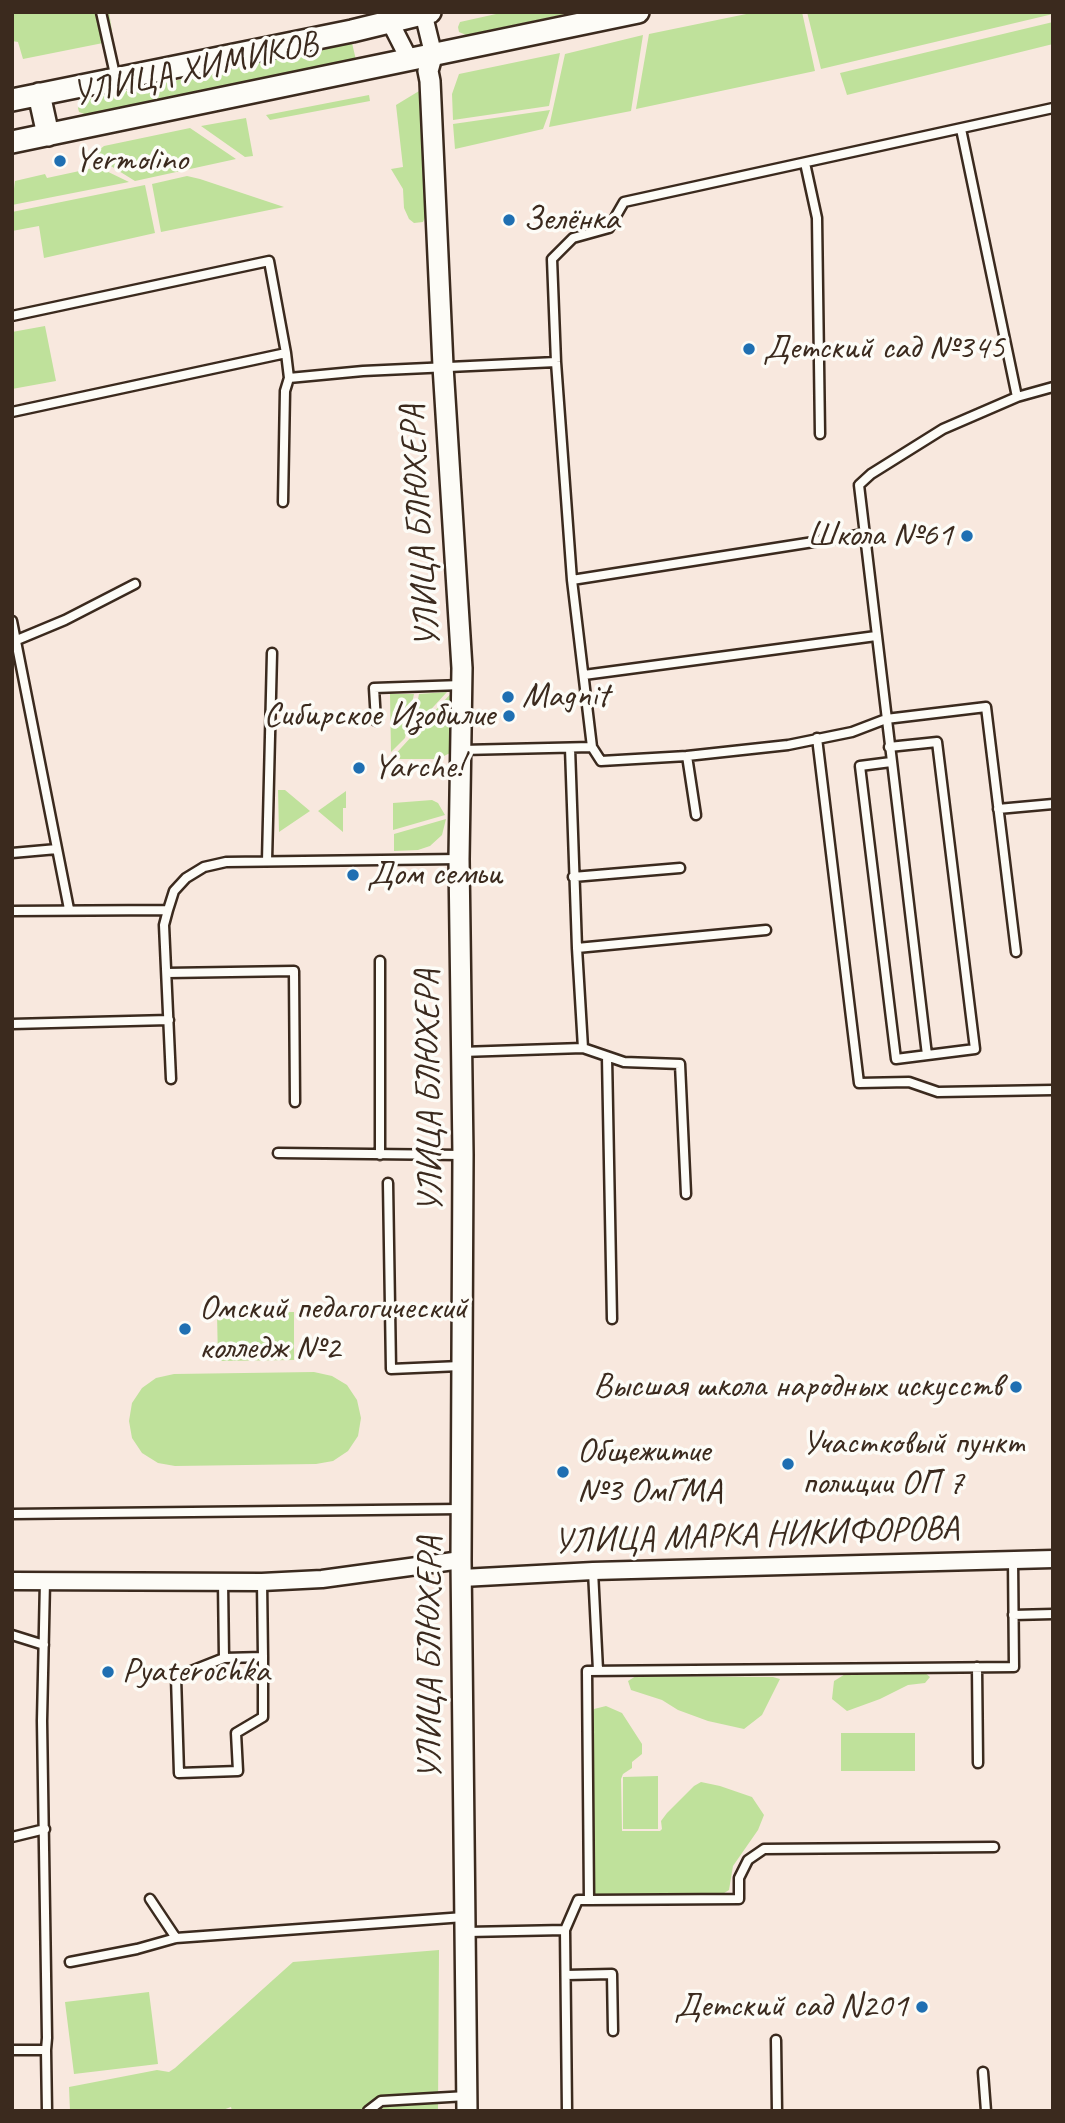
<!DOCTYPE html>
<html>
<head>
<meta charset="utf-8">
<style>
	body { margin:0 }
	#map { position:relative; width:1065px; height:2123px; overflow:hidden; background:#f8e8de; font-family:Caveat,sans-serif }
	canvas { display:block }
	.frame { position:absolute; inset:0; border:14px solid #3b2a1e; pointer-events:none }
</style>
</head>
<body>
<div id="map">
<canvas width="1065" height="2123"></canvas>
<div class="frame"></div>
</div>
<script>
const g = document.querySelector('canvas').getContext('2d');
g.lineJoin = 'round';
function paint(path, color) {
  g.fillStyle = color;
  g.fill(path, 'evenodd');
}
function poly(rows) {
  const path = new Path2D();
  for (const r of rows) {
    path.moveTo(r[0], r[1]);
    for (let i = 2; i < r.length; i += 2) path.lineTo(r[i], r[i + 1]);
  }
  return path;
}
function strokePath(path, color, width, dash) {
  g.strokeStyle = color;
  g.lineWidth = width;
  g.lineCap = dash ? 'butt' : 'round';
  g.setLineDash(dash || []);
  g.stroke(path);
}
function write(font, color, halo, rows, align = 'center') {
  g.font = font + ' Caveat,sans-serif';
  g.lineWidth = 7;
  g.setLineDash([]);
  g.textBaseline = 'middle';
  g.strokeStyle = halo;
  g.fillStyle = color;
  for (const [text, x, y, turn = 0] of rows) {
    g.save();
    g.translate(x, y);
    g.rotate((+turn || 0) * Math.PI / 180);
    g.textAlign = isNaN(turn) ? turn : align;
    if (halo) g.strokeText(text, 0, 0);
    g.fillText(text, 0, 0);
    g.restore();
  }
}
paint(poly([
	[12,12,109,12,112,31,103,43,23,59,18,42,12,41],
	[505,12,575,12,466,35,459,32,458,27,460,22],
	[756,12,802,12,815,71,636,109,649,34],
	[807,12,1053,12,1053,14,821,69],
	[1053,22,1053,44,847,95,840,73],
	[643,35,631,111,549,127,565,54],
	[352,43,356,60,90,116,79,112,78,108,84,100],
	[560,53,549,106,453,120,452,94,459,74],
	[424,88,426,215,423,222,414,223,409,219,404,208,403,189,391,169,403,167,396,105],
	[369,95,370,101,270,120,266,115],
	[550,110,543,129,455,149,453,124],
	[246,118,253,156,245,157,201,126],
	[190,128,236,159,135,181,93,155,104,146],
	[98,167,129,182,12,205,15,181,45,174,47,178],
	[187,176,200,179,284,207,161,232,152,184],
	[145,185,155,233,44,258,39,226,12,231,12,212],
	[45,326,56,381,12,389,12,332],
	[454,690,450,753,438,759,391,759],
	[447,692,412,730,419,694],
	[390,694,414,694,405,738,391,752],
	[278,790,285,790,310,811,279,832],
	[346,791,346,808,343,808,343,832,318,811],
	[432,800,438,803,445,815,393,830,393,803],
	[446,819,442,835,430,846,418,850,394,851,394,834],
	[294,1312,294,1360,218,1361,217,1313],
	[314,1372,332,1376,347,1385,357,1400,361,1418,358,1436,348,1451,333,1461,316,1464,175,1466,158,1463,142,1453,132,1438,129,1421,132,1403,142,1388,156,1378,174,1374],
	[924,1672,930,1677,925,1683,908,1685,880,1699,847,1711,832,1699,834,1681,847,1673],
	[636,1676,773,1677,780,1679,762,1715,744,1729,708,1721,678,1710,662,1700,631,1690,628,1681],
	[606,1706,622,1713,642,1744,642,1754,632,1762,632,1768,623,1774,621,1779,622,1831,660,1831,662,1829,661,1821,667,1813,694,1786,701,1782,720,1786,752,1797,764,1815,758,1830,733,1866,729,1890,721,1895,593,1897,592,1716,594,1709],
	[841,1733,915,1733,915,1771,841,1771],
	[658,1776,658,1829,623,1829,623,1777],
	[439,1950,438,2111,232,2111,231,2107,220,2111,70,2111,69,2087,157,2070,169,2072,175,2068,293,1962],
	[149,1992,158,2064,74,2074,65,2002]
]), '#bfe19b');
const service = poly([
	[101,12,116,79],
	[961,129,1017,397],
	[805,163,817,218,820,434],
	[12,316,269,261,286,353],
	[12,412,286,353,289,378,363,371,556,362],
	[283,502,285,391,289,378],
	[572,580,864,534],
	[12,621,69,909],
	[17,640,65,620,135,584],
	[584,675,876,636],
	[376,721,374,688,462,685],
	[817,738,859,1083,909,1082,938,1092,1053,1090],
	[592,747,572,580,556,362,552,259,573,238,609,228,624,202,1053,108],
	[889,747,937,742,975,1049,896,1059,860,766,891,762],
	[570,748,577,948,583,1048],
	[462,750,592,747,601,761,687,756,788,745,852,732,886,719,986,707,1016,952],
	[687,756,696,815],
	[998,809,1053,804],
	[12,853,57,849],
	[267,861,272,653],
	[573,877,680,868],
	[168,910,164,925,171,1079],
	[12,911,168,910,174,891,186,878,204,867,226,862,459,859],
	[577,948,766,930],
	[380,961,380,1155],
	[167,973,294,971,295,1102],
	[12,1024,169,1020],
	[461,1052,583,1048,624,1062,680,1064,686,1194],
	[927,1055,859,485,871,474,943,429,1017,397,1053,387],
	[607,1057,612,1319],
	[278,1153,463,1155],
	[388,1183,391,1369,460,1366],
	[12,1514,461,1509],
	[593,1571,598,1670],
	[223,1582,224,1658,263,1657,262,1582],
	[1013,1615,1053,1614],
	[12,1635,44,1645],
	[224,1658,176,1677,179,1773,238,1771,236,1733,263,1717,263,1657],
	[977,1667,978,1763],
	[12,1837,45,1829],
	[150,1899,176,1938],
	[589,1900,739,1899,739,1878,748,1860,764,1849,994,1847],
	[467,1932,565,1930],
	[70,1962,137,1949,176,1938,464,1917],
	[566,1975,612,1974,613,2031],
	[776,2040,777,2111],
	[12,2050,46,2050,47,2038,42,1721,45,1581],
	[46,2050,47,2111],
	[983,2072,986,2111],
	[368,2111,381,2101,467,2096],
	[567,2111,565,1930,578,1900,589,1900,587,1671,1014,1667,1013,1560]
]);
const minor = poly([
	[385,12,409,59],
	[423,12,433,53],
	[462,1578,593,1571,1053,1559],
	[12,1581,262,1582,322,1579,461,1560]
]);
const tertiary = poly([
	[433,53,428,71,430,81,443,366,462,668,459,859,463,1155,461,1560,467,2111]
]);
const secondary = poly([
	[39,94,48,135],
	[12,100,352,31,430,12],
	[12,142,638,12]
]);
strokePath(service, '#3b2a1e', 13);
strokePath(minor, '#3b2a1e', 21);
strokePath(tertiary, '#3b2a1e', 24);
strokePath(secondary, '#3b2a1e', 26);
strokePath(service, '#fdfcf7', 8);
strokePath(minor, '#fdfcf7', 16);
strokePath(tertiary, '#fdfcf7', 19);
strokePath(secondary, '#fdfcf7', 21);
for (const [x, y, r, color] of [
	[60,161,7,"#1f6fb2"],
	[509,220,7,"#1f6fb2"],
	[749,349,7,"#1f6fb2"],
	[967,536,7,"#1f6fb2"],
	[508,697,7,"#1f6fb2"],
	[509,716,7,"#1f6fb2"],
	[359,768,7,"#1f6fb2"],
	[353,875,7,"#1f6fb2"],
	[185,1329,7,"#1f6fb2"],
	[1016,1387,7,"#1f6fb2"],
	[788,1464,7,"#1f6fb2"],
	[563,1472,7,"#1f6fb2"],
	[108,1672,7,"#1f6fb2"],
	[922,2007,7,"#1f6fb2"]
]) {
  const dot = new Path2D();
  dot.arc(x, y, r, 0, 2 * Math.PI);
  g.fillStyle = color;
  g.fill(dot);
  strokePath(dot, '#fdfcf7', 2.5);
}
write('35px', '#3b2a1e', '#fdfcf7', [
	["УЛИЦА ХИМИКОВ",195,70,-12],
	["УЛИЦА БЛЮХЕРА",421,526,-94],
	["УЛИЦА БЛЮХЕРА",430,1091,-91],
	["УЛИЦА МАРКА НИКИФОРОВА",756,1536,-2],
	["УЛИЦА БЛЮХЕРА",431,1658,-90]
]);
write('35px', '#3b2a1e', '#fdfcf7', [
	["Yermolino",74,161],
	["Зелёнка",523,220],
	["Детский сад №345",763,349],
	["Школа №61",953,536,"right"],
	["Magnit",522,697],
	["Сибирское Изобилие",495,716,"right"],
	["Yarche!",373,768],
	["Дом семьи",367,875],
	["Омский педагогический",199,1309],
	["колледж №2",199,1349],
	["Высшая школа народных искусств",1002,1387,"right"],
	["Участковый пункт",802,1444],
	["полиции ОП 7",802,1484],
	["Общежитие",577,1452],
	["№3 ОмГМА",577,1492],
	["Pyaterochka",122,1672],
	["Детский сад N201",908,2007,"right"]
], 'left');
</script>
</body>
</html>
